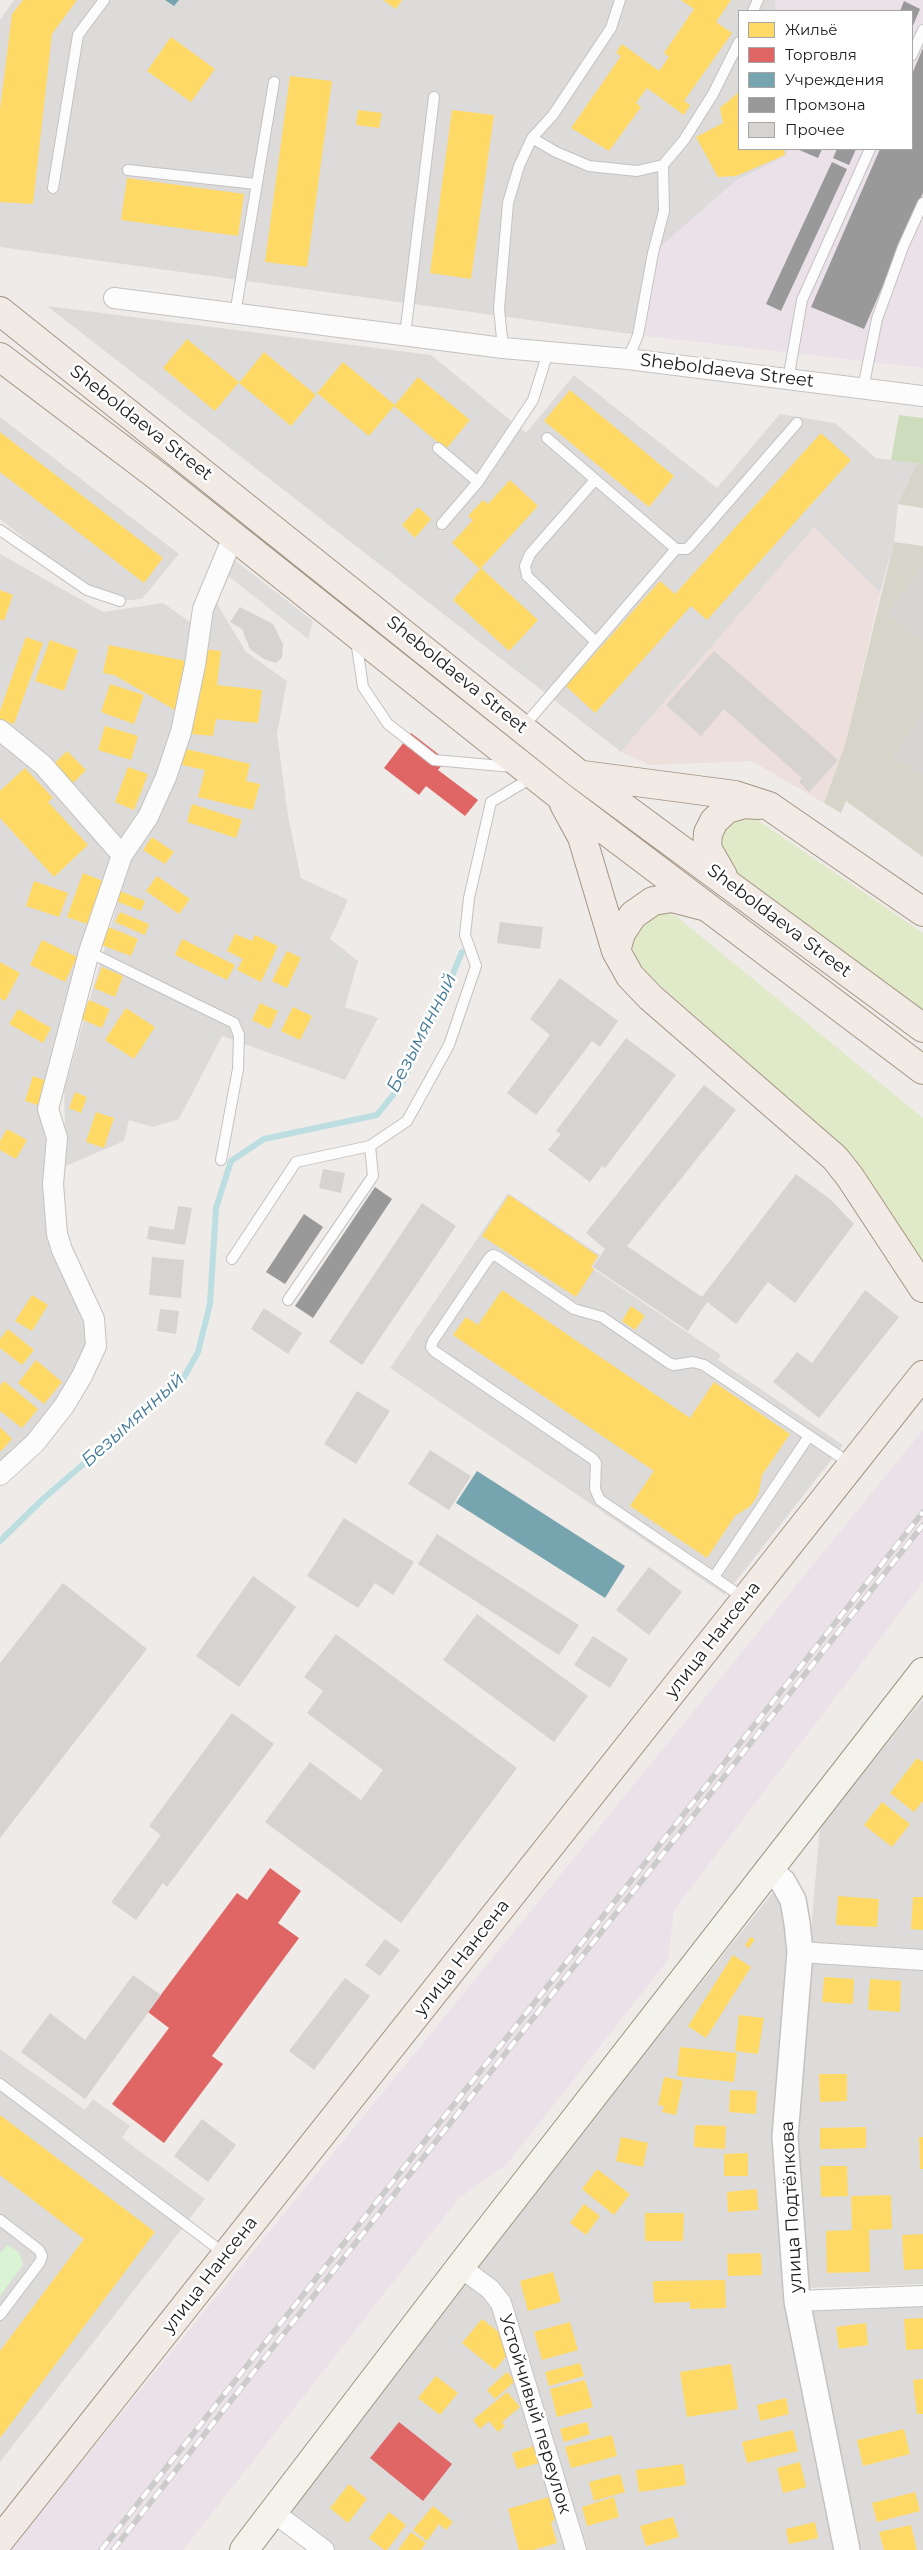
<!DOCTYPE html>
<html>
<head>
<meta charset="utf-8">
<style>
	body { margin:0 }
	#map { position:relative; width:923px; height:2550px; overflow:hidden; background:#eeebe8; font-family:Montserrat,sans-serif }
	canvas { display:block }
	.legend { position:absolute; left:738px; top:10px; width:175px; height:140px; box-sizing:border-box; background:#fff; border:1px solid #a6a6a6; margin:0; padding:6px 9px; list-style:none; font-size:15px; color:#202020 }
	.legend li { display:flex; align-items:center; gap:10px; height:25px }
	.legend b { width:25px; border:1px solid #a6a6a6 }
</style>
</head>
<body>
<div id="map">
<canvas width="923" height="2550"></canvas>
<ul class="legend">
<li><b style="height:14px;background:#ffd966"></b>Жильё</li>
<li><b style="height:14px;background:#e06666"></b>Торговля</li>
<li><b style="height:14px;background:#76a5af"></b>Учреждения</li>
<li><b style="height:14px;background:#999"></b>Промзона</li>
<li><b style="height:14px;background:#d6d3d1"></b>Прочее</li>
</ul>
</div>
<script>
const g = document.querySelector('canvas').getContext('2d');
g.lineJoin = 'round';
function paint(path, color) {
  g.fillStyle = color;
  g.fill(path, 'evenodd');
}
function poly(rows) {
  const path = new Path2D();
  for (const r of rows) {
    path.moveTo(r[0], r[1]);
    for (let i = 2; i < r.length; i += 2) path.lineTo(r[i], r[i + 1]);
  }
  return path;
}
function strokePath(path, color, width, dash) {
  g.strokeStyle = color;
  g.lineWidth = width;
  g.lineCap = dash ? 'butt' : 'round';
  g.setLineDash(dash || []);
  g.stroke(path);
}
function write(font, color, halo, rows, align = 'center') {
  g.font = font + ' Montserrat,sans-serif';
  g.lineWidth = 5;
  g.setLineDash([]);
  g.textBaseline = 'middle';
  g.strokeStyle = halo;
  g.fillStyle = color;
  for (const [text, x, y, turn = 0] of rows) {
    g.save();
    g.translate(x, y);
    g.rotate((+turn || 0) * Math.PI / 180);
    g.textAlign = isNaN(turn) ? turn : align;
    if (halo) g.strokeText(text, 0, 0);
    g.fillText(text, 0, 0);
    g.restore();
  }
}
paint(poly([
	[14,0,776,0,775,11,739,11,739,149,787,149,788,155,735,181,638,335,0,247,0,20],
	[47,306,431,355,526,433,574,375,717,488,780,414,835,423,876,458,917,463,898,504,894,542,880,593,814,528,621,752],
	[0,417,179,554,142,599,104,602,0,519],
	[0,554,103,612,163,603,196,626,193,662,146,814,54,1088,53,1187,93,1344,58,1404,0,1467],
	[213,597,246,652,287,681,277,734,288,816,301,878,348,900,330,939,358,961,345,1007,378,1018,345,1080,222,1036,179,1119,153,1127,129,1120,124,1141,66,1166,64,1090,134,845,152,820],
	[508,1193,600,1255,592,1268,721,1355,718,1360,843,1445,725,1595,390,1368],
	[923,1699,923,1950,810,1942,820,1826],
	[790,1871,779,2136,838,2550,331,2550,280,2511],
	[806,1963,923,1970,923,2284,805,2288,799,2136],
	[0,2049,85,2110,93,2099,130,2126,122,2138,205,2199,0,2462],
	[923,2305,923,2550,859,2550,805,2311]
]), '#dddbda');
paint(poly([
	[776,0,923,0,923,368,638,335,653,253,735,181,787,155,787,149,912,149,912,11,775,11],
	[923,1430,923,1582,674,1910,668,1960,506,2165,459,2198,183,2550,10,2550]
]), '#ebe1e9');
paint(poly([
	[814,527,880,593,845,745,824,803,752,761,650,765,621,752]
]), '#ecdfdc');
paint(poly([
	[917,463,923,464,923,508,898,504],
	[894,542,923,546,923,857,846,801,841,813,824,803,845,745]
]), '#d7d4ca');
paint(poly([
	[750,815,923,933,923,1018,723,861,718,832,725,821],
	[661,912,676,916,923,1118,923,1267,854,1157,643,970,632,948,634,936,648,916]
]), '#e0eac8');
paint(poly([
	[899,415,923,418,923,464,891,460]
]), '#cedcbe');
paint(poly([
	[8,2245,19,2252,23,2265,0,2296,0,2253]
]), '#daf3d4');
paint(poly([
	[232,558,313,621,308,639,227,575]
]), '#dedddc');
paint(poly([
	[23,0,77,0,52,34,33,204,0,202,0,110,12,14],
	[383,0,402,0,396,9],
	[681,0,731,0,716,22,732,33,684,101,690,105,684,115,647,88,636,103,641,107,609,151,571,128,621,56,616,53,622,44,659,71,669,57,664,53,694,9],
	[171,37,215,69,191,102,147,71],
	[290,76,332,81,307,267,265,262],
	[739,92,739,149,784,149,785,155,736,176,718,177,696,137,723,123,720,108],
	[358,110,382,113,379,128,356,125],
	[452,110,494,115,471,279,430,273],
	[127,178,244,194,238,236,121,220],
	[187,339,239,382,215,411,163,368],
	[264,352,316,395,291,426,239,383],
	[343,362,395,405,418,377,470,420,446,449,394,406,369,436,317,393],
	[570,390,674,476,649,507,544,421],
	[0,432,163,558,144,583,0,472],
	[821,433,851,460,707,620,691,606,595,713,566,686,660,581,675,594],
	[510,480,538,506,481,568,538,620,509,651,453,600,480,569,452,543,473,520,468,516,483,500,488,504],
	[418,507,431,519,415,538,402,525],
	[0,590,13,595,4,621,0,619],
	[26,637,43,643,14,724,0,719,0,711],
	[50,640,78,650,64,691,35,681],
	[109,645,186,661,175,710,114,675,103,673],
	[202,649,221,651,217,685,262,690,258,723,216,719,213,736,192,734],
	[110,684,144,695,134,724,101,712],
	[105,726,138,736,131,760,98,750],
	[186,749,250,764,246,781,260,784,253,810,198,797,205,770,182,765],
	[67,751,86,770,71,785,52,766],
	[128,767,148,774,134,810,115,802],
	[25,768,53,798,48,802,88,845,54,877,0,818,0,791],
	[192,804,242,820,236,838,187,822],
	[152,837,174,852,165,864,143,850],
	[83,873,103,881,87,924,67,917],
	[157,876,190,899,179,914,146,891],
	[34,881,68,893,59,917,26,906],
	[120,891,145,901,141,911,116,901],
	[120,912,149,924,145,935,115,922],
	[106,926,138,939,131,956,99,944],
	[235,934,252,941,255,935,278,946,261,982,237,970,243,959,227,951],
	[182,939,235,965,227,980,175,955],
	[42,940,77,957,65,982,30,965],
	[287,951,301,958,287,988,272,981],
	[0,962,20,973,5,1001,0,998],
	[102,967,123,976,115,997,94,988],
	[89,1000,110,1009,102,1028,81,1019],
	[260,1003,278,1011,270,1029,252,1020],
	[293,1007,312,1016,300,1040,281,1031],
	[126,1008,155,1027,134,1059,105,1040],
	[18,1009,51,1028,43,1043,9,1024],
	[33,1076,47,1081,38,1105,25,1101],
	[75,1092,87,1097,81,1113,69,1108],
	[96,1112,114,1118,104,1148,86,1142],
	[7,1129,27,1140,16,1159,0,1150,0,1141],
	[509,1195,598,1256,591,1267,594,1269,576,1297,482,1236],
	[502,1290,690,1418,714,1382,790,1434,762,1475,759,1492,755,1500,749,1507,735,1516,707,1558,630,1506,654,1471,453,1335,466,1317,478,1325],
	[32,1295,48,1305,32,1331,15,1321],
	[631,1306,645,1316,635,1330,622,1321],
	[8,1329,34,1350,22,1365,0,1348,0,1339],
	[36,1360,62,1382,44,1404,18,1383],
	[4,1381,38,1409,22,1428,0,1411,0,1386],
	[0,1427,12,1439,1,1451,0,1451],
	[917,1758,923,1762,923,1801,914,1812,890,1793],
	[882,1802,910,1824,892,1847,864,1825],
	[838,1896,879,1899,877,1927,836,1925],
	[913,1897,923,1897,923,1930,911,1929],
	[750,1937,755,1939,749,1948,745,1946],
	[733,1955,751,1967,706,2038,688,2026],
	[824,1977,854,1979,853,2004,822,2002],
	[870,1979,901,1981,900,2012,868,2010],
	[739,2015,764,2018,758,2054,735,2051],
	[680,2047,737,2053,734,2082,677,2076],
	[819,2074,847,2074,847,2101,820,2102],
	[664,2077,683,2081,676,2115,662,2112,664,2106,658,2105],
	[730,2090,757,2091,756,2114,729,2112],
	[0,2115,155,2232,0,2438,0,2351,84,2239,0,2175],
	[695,2125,726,2126,725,2149,694,2147],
	[866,2127,866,2148,820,2149,820,2128],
	[621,2137,648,2143,643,2167,616,2161],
	[919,2137,923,2137,923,2169,920,2169],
	[748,2153,748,2176,724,2176,724,2154],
	[820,2166,847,2166,848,2196,821,2197],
	[597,2169,630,2194,614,2215,582,2189],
	[757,2189,758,2210,728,2212,727,2192],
	[891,2195,892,2229,869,2230,870,2272,827,2273,826,2231,852,2230,851,2196],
	[584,2204,600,2216,586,2235,570,2223],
	[645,2213,684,2213,683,2241,645,2241],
	[923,2234,923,2269,904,2270,902,2235],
	[761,2253,762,2275,728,2276,727,2254],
	[553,2272,561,2302,528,2311,520,2281],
	[725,2280,726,2308,690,2309,690,2302,654,2303,653,2281],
	[923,2318,923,2349,906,2350,904,2319],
	[482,2319,501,2334,507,2355,495,2370,462,2343],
	[570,2322,578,2350,542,2360,534,2332],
	[866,2323,868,2345,839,2349,836,2327],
	[580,2363,584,2376,549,2386,545,2372],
	[731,2364,738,2409,687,2417,680,2372],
	[507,2372,515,2381,495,2399,487,2390],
	[436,2376,458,2393,440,2415,418,2398],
	[923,2379,923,2414,917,2414,913,2380],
	[585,2380,593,2407,557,2417,550,2389],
	[507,2392,520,2407,502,2422,505,2426,498,2432,489,2421,480,2429,473,2420],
	[786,2398,789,2414,760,2421,757,2405],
	[587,2422,590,2434,564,2442,560,2429],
	[904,2429,910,2454,863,2466,857,2440],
	[793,2430,798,2451,747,2463,742,2442],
	[612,2435,617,2456,571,2468,565,2447],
	[534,2446,539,2463,517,2469,512,2453],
	[800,2462,806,2487,783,2493,777,2468],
	[683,2464,686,2485,639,2492,636,2470],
	[620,2474,625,2492,594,2501,589,2482],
	[349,2484,367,2499,348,2523,330,2508],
	[915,2492,920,2511,877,2522,872,2503],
	[549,2497,555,2520,551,2522,557,2543,533,2550,519,2550,508,2509],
	[614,2497,619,2517,587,2526,582,2507],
	[433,2506,453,2522,446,2530,439,2524,427,2541,413,2530],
	[389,2512,406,2525,387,2550,384,2550,369,2538],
	[673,2517,679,2537,646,2546,640,2526],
	[815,2522,818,2538,789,2544,786,2529],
	[911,2525,917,2550,884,2550,879,2532],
	[411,2532,426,2543,421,2550,398,2550]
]), '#ffd966');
paint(poly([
	[411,733,446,760,438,770,478,800,465,816,426,786,419,795,384,768],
	[270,1868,301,1891,278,1923,299,1938,212,2056,223,2064,164,2143,112,2104,169,2028,148,2012,237,1893,247,1900],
	[399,2422,452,2464,423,2501,370,2458]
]), '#e06666');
paint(poly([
	[165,0,179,0,174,6],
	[477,1471,625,1566,605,1598,456,1503]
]), '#76a5af');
paint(poly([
	[904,1,920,9,912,28,912,11,900,11],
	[923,48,923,193,864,329,811,307,880,149,912,149,912,74],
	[797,149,822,149,818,158],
	[837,149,856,149,849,165,833,158],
	[832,162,847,169,781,311,766,304],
	[375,1187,392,1199,313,1318,295,1306],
	[304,1214,323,1227,285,1284,266,1272]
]), '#999');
strokePath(poly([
	[0,1541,43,1499,184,1377,198,1352,210,1304,216,1208,231,1161,264,1139,377,1115,401,1085,439,1007,462,952]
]), '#bcdee0', 6);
paint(poly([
	[923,566,923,641,887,615],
	[240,607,273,624,283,644,282,658,276,663,264,659,250,649,242,629,230,622],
	[714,651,838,760,809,792,799,782,802,778,724,709,701,736,666,705],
	[923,711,923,776,893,757],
	[500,922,543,927,540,949,497,943],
	[560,978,618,1021,600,1047,592,1041,536,1115,507,1093,550,1035,530,1019],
	[626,1038,676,1075,605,1168,602,1166,590,1182,548,1150,561,1134,556,1131],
	[704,1085,736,1110,627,1246,702,1297,796,1174,831,1200,854,1224,795,1303,768,1282,736,1324,707,1302,688,1331,593,1267,605,1249,586,1233],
	[323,1169,345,1173,341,1193,319,1188],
	[422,1203,456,1226,362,1365,329,1342],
	[178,1206,192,1208,185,1245,147,1239,149,1226,174,1230],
	[152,1257,184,1260,181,1298,149,1295],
	[865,1290,899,1317,819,1418,773,1382,797,1352,812,1363],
	[264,1308,302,1333,288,1354,251,1329],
	[160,1309,179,1311,176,1334,157,1331],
	[357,1391,390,1411,356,1464,324,1444],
	[430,1450,471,1476,449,1510,408,1484],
	[344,1518,414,1562,393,1595,375,1583,358,1608,307,1576],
	[437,1534,579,1625,559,1655,418,1564],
	[649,1567,682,1592,649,1635,616,1610],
	[253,1576,296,1607,239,1687,196,1656],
	[63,1583,147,1649,0,1838,0,1663],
	[477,1614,588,1696,554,1742,443,1660],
	[336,1634,517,1768,401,1923,265,1822,310,1762,361,1800,383,1770,307,1713,323,1691,304,1677],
	[593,1636,628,1659,610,1688,574,1665],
	[232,1713,274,1744,167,1887,163,1883,136,1920,111,1902,161,1835,149,1826],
	[385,1939,400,1950,380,1976,365,1965],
	[133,1975,161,1995,85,2099,21,2052,50,2013,85,2040],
	[345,1978,370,1996,314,2070,289,2051],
	[202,2119,236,2145,208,2182,174,2156]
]), '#d6d3d1');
const service = poly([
	[753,11,758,0],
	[912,55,923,30],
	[532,138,556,152,589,166,637,171,663,165,684,140,713,94,739,42],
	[128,170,256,184],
	[53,188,78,35,104,0],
	[235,314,274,82],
	[405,335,434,97],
	[503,348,499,309,508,203,519,166,532,138,553,115,611,28,620,0],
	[628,359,638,335,653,253,664,211,663,165],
	[788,380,802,300,870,149],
	[863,388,877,319,903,247,923,203],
	[547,438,676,549],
	[438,448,478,482],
	[595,480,530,554,525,566,527,576,596,642],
	[442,524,478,482,533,400,548,352],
	[0,530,87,590,120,601],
	[356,640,363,687,388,724,434,760,513,767],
	[523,727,676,549,686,549,689,547,797,423],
	[89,952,234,1023,239,1035,238,1069,221,1160],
	[232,1259,296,1162,370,1146,407,1121,449,1045,476,966,465,935,469,898,491,802,533,777],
	[288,1300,373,1176,370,1146],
	[714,1577,809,1436],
	[744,1598,600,1500,595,1489,596,1463,593,1459,434,1351,431,1347,433,1341,489,1258,493,1255,498,1257,574,1309,602,1317,669,1363,674,1365,693,1362,704,1365,851,1464],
	[0,2084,225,2254],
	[0,2220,39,2250,42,2256,40,2262,0,2315]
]);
const minor = poly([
	[114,298,503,348,628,359,923,396],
	[0,730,43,765,122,855],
	[0,1475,35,1443,64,1406,82,1376,96,1346,94,1319,62,1250,57,1234,53,1184,57,1138,48,1109,89,952,122,855,148,817,166,777,181,732,195,665,203,609,233,537],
	[800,1952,923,1960],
	[460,2267,490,2289,501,2303,576,2550],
	[797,2301,923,2296],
	[273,2512,324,2550]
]);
const tertiary = poly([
	[768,1869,783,1882,793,1900,797,1923,800,1952,785,2137,797,2301,847,2550]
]);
const secondary = poly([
	[244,2550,460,2267,923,1672]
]);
const primary = poly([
	[0,311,580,775,923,1028],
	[0,357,160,478,560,796,923,1070],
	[583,775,735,795,769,806,923,912],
	[564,804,582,837,616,951,630,976,650,997,835,1158,850,1177,923,1288],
	[723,876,707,848,708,833,714,821,727,809,744,804,758,805],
	[616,951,621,933,633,915,653,901,672,898,703,906],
	[0,2540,923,1375]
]);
strokePath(service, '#c4c2c1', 12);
strokePath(minor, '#c4c2c1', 22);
strokePath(tertiary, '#c4c2c1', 28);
strokePath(secondary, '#989680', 30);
strokePath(primary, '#a49584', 30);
strokePath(service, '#fcfcfc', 10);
strokePath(minor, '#fcfcfc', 20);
strokePath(tertiary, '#fcfcfc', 25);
strokePath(secondary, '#f4f3eb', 28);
strokePath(primary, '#f1eae5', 28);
const rail = poly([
	[101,2550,923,1512],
	[113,2550,923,1525]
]);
strokePath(rail, '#cbcbca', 5.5);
strokePath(rail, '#fff', 4, [11]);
write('18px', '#202020', '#fff', [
	["Sheboldaeva Street",727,371,7],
	["Sheboldaeva Street",141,423,38],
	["Sheboldaeva Street",457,675,39],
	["Sheboldaeva Street",779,921,37],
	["улица Нансена",713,1640,-52],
	["улица Нансена",462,1958,-52],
	["улица Подтёлкова",792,2207,-93],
	["улица Нансена",210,2275,-52],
	["Устойчивый переулок",535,2414,73]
]);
write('italic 19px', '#447a97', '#fff', [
	["Безымянный",422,1033,-63],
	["Безымянный",133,1420,-42]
]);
</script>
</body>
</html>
